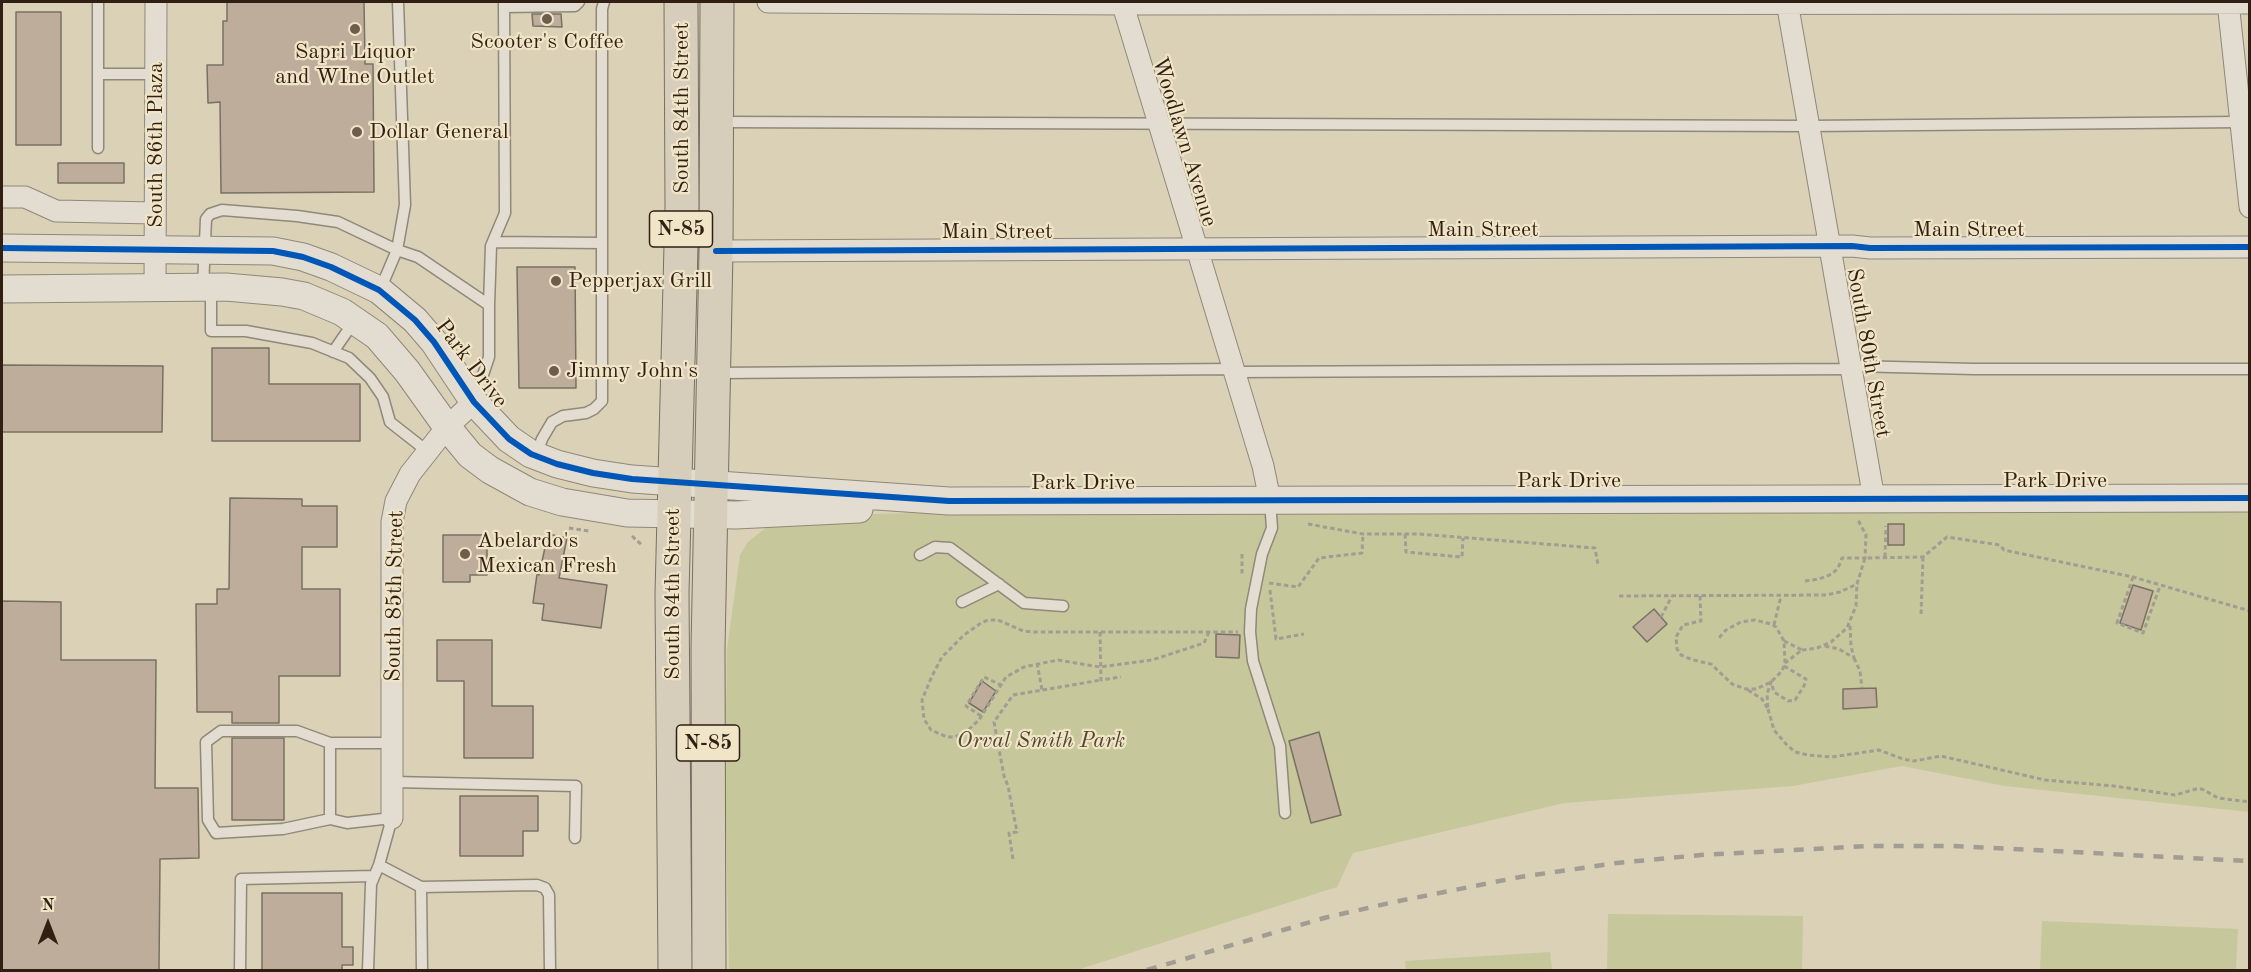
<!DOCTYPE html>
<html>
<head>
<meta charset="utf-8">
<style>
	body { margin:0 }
	#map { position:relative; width:2251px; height:972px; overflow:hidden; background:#dad1b7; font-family:"Old Standard TT",serif }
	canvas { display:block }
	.frame { position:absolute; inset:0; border:3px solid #321f14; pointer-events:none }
	.north { position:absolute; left:18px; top:894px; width:60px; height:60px; -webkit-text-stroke:4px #f0e5c7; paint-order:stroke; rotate:0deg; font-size:16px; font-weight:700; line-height:24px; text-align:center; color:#321f14 }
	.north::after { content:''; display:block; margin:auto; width:21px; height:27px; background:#321f14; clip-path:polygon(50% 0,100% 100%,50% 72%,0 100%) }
</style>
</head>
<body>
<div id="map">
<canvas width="2251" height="972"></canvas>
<div class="frame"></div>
<div class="north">N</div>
</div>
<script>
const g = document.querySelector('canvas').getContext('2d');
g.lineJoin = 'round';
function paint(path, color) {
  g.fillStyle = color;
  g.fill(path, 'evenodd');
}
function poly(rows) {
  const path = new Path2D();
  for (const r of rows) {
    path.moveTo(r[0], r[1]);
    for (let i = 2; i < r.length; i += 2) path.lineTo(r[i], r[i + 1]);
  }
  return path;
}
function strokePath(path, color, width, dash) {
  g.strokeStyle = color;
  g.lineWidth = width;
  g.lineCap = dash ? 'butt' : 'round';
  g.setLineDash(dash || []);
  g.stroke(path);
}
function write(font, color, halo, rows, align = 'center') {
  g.font = font + ' "Old Standard TT",serif';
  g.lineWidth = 4.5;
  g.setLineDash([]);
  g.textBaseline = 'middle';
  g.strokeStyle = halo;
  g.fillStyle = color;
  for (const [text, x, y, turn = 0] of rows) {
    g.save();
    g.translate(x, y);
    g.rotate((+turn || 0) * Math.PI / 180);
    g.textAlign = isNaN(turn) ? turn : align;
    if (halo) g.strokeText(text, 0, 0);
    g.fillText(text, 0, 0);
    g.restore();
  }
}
paint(poly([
	[2249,506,2249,812,2005,786,1902,766,1793,786,1564,803,1353,853,1337,887,1077,970,729,970,725,773,727,649,740,555,748,542,777,519,836,515,995,511],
	[1608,914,1803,916,1802,970,1607,970],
	[2042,921,2238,929,2236,970,2040,970],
	[1550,952,1552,970,1406,970,1405,961]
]), '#c7c79c');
const building = poly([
	[227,2,364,2,365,64,373,64,374,192,221,193,220,102,208,103,207,65,223,65,223,21,227,21,227,2],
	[16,12,61,12,61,145,16,145,16,12],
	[532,14,561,14,562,27,533,26,532,14],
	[58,163,124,163,124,183,58,183,58,163],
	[517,267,575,267,576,388,519,388,517,267],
	[212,348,269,348,269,384,360,384,360,441,212,441,212,348],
	[2,365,163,366,162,432,2,432,2,365],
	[230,498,302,499,302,506,337,506,337,547,302,547,302,589,340,589,340,676,279,676,279,723,232,723,232,712,197,712,196,604,217,604,217,589,229,589,230,498],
	[1888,524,1904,524,1904,545,1888,545,1888,524],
	[548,534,567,538,559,578,607,585,601,628,542,620,544,604,533,603,537,574,539,575,548,534],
	[443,535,487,535,487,575,470,575,470,582,443,582,443,535],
	[2133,585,2153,591,2141,630,2120,623,2133,585],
	[2,601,61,602,61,660,156,660,155,788,198,788,199,858,160,859,159,970,2,970,2,601],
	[1654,609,1667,624,1647,642,1633,627,1654,609],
	[1216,634,1240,635,1239,658,1216,657,1216,634],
	[437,640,492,640,492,706,533,706,533,758,464,758,464,681,437,681,437,640],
	[982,681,996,691,983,712,969,703,982,681],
	[1876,688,1877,707,1843,709,1843,689,1876,688],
	[1319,732,1341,815,1311,823,1289,741,1319,732],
	[232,738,284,738,284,820,232,820,232,738],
	[460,796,538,796,538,831,523,831,523,856,460,856,460,796],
	[262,893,342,893,342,947,353,947,353,965,342,965,342,970,262,970,262,893]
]);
paint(building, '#bfad9c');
strokePath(building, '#787163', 1.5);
const service = poly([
	[98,2,98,74,156,74],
	[504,7,575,6,579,2],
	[720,122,1809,126,2240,122],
	[98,148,98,74],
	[493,242,602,243],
	[203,287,206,219,210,214,222,210,297,216,338,222,397,250,405,205,398,2],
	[211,288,211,331,246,331,312,343,349,358,370,378,383,397,390,422,427,451],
	[380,290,397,250,418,257,489,305,489,357,475,399],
	[489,305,491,246,505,213,504,2],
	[333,352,355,320],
	[1852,366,1974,369,2250,369],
	[1234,372,1852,369],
	[716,373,1234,369],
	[536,456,542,439,552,422,563,416,586,413,594,409,602,401,602,9,604,2],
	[1270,501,1272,528,1262,554,1251,609,1250,632,1253,661,1280,746,1285,813],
	[920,555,935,547,950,548,1024,603,1063,606],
	[962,602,999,584],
	[330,743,297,731,221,731,206,742,208,820,216,833,283,829,330,819],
	[393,782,576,786,575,838],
	[379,865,421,887,537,885,545,888,549,895,550,970],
	[421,887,422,970],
	[240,970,241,879,374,876],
	[368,970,371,884,379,865,392,818,347,823,330,819,330,743,393,743]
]);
const minor = poly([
	[768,2,1123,4,2250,3],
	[1122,2,1263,466,1270,500],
	[1787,2,1874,499],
	[2228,2,2250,207],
	[2,197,25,197,56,211,155,213],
	[716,251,1852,246,1870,248,2250,247],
	[155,289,156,2],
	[392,818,392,522,396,501,410,474,447,427,474,402]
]);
const tertiary = poly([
	[2,248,273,251,303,257,331,267,379,290,415,320,434,342,474,402,509,439,531,454,557,464,593,473,632,479,949,501,2250,498],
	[2,289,226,287,282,292,304,296,342,312,377,336,407,371,447,427,470,455,490,470,530,492,562,502,627,513,736,515,859,509]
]);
const primary = poly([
	[675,970,672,593,682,207,681,2],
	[709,970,708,648,716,251,717,2]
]);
strokePath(service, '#908879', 13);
strokePath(minor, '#908879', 23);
strokePath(tertiary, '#908879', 29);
strokePath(primary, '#787163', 35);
strokePath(poly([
	[1308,524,1363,534,1419,534,1595,548,1598,565],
	[569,528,589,531],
	[1405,534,1406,552,1462,557,1463,538],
	[632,536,642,545],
	[1242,554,1242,576],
	[1885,557,1886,526],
	[2133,577,2117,623,2143,633,2160,586],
	[1805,581,1819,579,1832,574,1838,568,1842,558,1865,558,1866,535,1858,520],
	[1269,583,1298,587,1319,558,1362,553,1363,534],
	[1270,590,1276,639,1304,634],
	[1619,596,1826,595,1840,592,1857,584,1865,558,1923,557,1947,537,2000,545,2004,550,2133,577,2250,611],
	[1700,596,1701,621,1683,625,1676,637,1677,649,1681,655,1693,660,1711,664,1732,684,1746,689,1756,689,1771,682,1782,671,1785,663,1784,641,1776,627,1771,624,1755,620,1741,622,1726,630,1718,639],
	[1921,614,1923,557],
	[1661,617,1672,596],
	[1774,625,1781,596],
	[1100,632,1101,680,1121,677],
	[1209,632,1204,643,1152,660,1100,667,1058,660,1024,667,1006,677,979,720,966,732,955,737,947,737,931,730,924,719,922,700,932,676,942,657,964,635,981,623,988,620,998,620,1023,631,1034,632,1238,632],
	[1784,641,1802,650,1785,663],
	[1825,646,1839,649,1854,658,1851,646,1850,625],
	[1802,650,1817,648,1831,642,1847,628,1856,606,1857,584],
	[1854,658,1860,671,1862,688],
	[1037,663,1042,690],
	[1748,690,1762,699,1768,709,1767,694,1771,682,1774,692,1788,701,1795,700,1804,686,1806,679,1784,666],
	[1768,709,1774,730,1786,744,1795,752,1808,755,1832,757,1879,750,1903,759,1914,761,1941,756,2045,780,2114,786,2175,795,2196,789,2202,789,2218,798,2250,802],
	[981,716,966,706,984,677,1001,685],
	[1013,859,1009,833,1017,832,1008,786,1004,776,994,722,1013,695,1101,680]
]), '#a29c92', 3, [4.5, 3]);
strokePath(service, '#e2ddd0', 10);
strokePath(minor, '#e2ddd0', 21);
strokePath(tertiary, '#e2ddd0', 27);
strokePath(primary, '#d6cebb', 33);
strokePath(poly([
	[1147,970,1324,918,1394,902,1520,877,1617,863,1701,855,1869,846,1952,846,2250,861]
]), '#a29c92', 4.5, [10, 10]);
strokePath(poly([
	[2,248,273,251,303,257,331,267,379,290,415,320,434,342,474,402,509,439,531,454,557,464,593,473,632,479,949,501,2250,498],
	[716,251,1852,246,1870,248,2250,247]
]), '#0057b8', 6);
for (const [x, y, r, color] of [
	[547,19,6,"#6d5d4d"],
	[355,29,6,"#6d5d4d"],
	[357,132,6,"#6d5d4d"],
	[556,281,6,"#6d5d4d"],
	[554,371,6,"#6d5d4d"],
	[465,554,6,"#6d5d4d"]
]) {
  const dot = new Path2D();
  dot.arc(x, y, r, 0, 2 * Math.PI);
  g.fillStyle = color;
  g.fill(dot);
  strokePath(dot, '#f0e5c7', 2);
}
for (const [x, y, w] of [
	[681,229,63],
	[708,743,63]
]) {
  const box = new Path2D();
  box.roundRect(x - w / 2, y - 18, w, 36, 4.5);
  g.fillStyle = '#f0e5c7';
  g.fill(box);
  strokePath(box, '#321f14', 1.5);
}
write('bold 21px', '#321f14', null, [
	["N-85",681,229],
	["N-85",708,743]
]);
write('22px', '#321f14', '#f0e5c7', [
	["Scooter's Coffee",547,42,"center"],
	["Sapri Liquor",355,52,"center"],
	["and WIne Outlet",355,77,"center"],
	["Dollar General",369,132],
	["Pepperjax Grill",568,281],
	["Jimmy John's",566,371],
	["Abelardo's",477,541],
	["Mexican Fresh",477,566]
], 'left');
write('22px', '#321f14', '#f0e5c7', [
	["South 84th Street",682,108,-90],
	["Woodlawn Avenue",1184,142,73],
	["South 86th Plaza",156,145,-90],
	["Main Street",1483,230],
	["Main Street",1969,230],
	["Main Street",997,232],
	["South 80th Street",1868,353,80],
	["Park Drive",471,364,53],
	["Park Drive",1569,481],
	["Park Drive",2055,481],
	["Park Drive",1083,483],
	["South 84th Street",673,594,-90],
	["South 85th Street",395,596,-89]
]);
write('italic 22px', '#544730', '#f0e5c7', [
	["Orval Smith Park",1041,741]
]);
</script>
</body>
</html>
